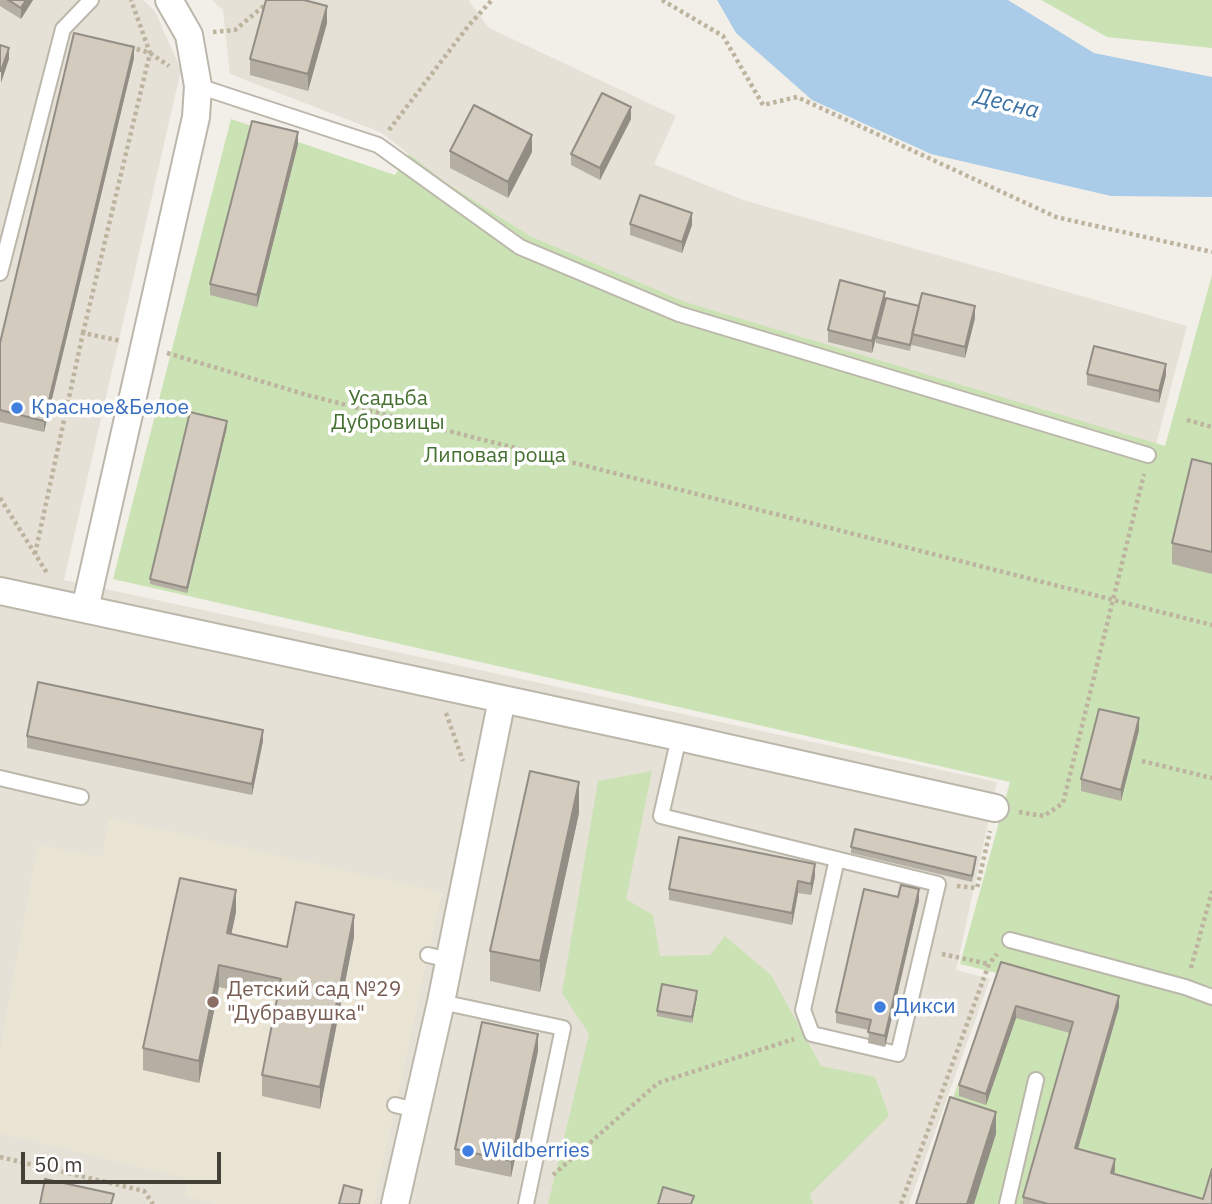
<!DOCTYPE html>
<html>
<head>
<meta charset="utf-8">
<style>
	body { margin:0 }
	#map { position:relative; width:1212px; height:1204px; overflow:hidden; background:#f2efe8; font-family:"IBM Plex Sans",sans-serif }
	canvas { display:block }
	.scale { position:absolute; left:21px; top:1152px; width:200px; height:32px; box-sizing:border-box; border:4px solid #444037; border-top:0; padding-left:9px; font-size:21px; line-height:24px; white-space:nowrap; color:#444037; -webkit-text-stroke:5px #fff; paint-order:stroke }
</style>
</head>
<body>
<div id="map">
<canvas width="1212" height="1204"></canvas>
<div class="scale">50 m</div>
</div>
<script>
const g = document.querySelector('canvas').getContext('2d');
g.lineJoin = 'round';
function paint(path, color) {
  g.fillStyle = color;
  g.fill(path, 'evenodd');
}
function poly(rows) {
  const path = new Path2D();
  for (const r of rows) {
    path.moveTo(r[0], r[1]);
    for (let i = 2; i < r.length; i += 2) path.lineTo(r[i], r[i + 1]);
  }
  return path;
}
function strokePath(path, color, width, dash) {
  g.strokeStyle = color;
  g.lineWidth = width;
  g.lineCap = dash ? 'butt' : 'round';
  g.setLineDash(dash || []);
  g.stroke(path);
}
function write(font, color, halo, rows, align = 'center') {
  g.font = font + ' "IBM Plex Sans",sans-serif';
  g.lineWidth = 7;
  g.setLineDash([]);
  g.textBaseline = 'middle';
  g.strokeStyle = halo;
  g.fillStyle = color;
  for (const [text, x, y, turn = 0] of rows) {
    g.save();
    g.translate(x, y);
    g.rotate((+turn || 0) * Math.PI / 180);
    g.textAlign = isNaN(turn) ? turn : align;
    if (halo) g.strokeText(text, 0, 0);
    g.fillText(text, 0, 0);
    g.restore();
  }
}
paint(poly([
	[0,0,143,0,155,11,181,70,64,580,997,782,956,970,990,979,909,1204,0,1204],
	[212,0,470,0,469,1,489,28,676,116,654,164,743,200,1187,326,1156,444,685,303,530,236,444,182,382,133,230,74,223,10]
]), '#e5e1d6');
paint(poly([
	[109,818,442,892,374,1204,214,1204,185,1196,188,1179,0,1133,0,1049,38,845,102,857]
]), '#e9e4d3');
paint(poly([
	[1041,0,1212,0,1212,48,1107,37],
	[231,119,395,175,409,154,445,182,530,236,685,302,1165,446,1212,275,1212,1204,917,1204,950,1105,1001,974,960,964,1010,782,113,579],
	[652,771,626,899,653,915,660,956,710,955,725,936,771,975,821,1066,875,1077,889,1116,810,1194,813,1204,548,1204,589,1034,562,993,598,781]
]), '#cbe2b5');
paint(poly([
	[717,0,1008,0,1094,53,1212,77,1212,197,1111,196,931,154,812,100,736,33]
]), '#aacce8');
const lane = poly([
	[198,86,378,145,520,247,679,314,1148,455],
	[0,273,63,29,91,0],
	[679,737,661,816,938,884,898,1054,812,1034,803,1010,837,859],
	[0,778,81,797],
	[1010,940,1185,987,1212,997],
	[428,955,449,960],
	[441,1002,563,1028,526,1204],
	[395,1105,416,1110],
	[1007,1204,1036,1080]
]);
const street = poly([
	[0,591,679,737,995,808],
	[85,609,196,117,198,86,189,35,169,0],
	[395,1204,441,1002,502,699]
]);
strokePath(lane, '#bcb7ab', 18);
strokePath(street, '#bcb7ab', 30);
strokePath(poly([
	[662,0,723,36,763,105,797,97,1056,217,1212,252],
	[213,32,235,30,271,0],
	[130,47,150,53,169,66],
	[389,130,469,25,492,0],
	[83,333,150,53,131,0],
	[167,353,307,395,1212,625],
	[1187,420,1212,427],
	[0,498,47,573],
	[35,554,83,333,121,341],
	[446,713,463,761],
	[1142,761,1212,778],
	[1019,812,1044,816,1063,803,1144,474],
	[957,886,977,888,990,831],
	[942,954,989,964],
	[1191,968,1212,891],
	[0,1157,144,1191,153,1204],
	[553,1175,658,1083,794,1039],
	[901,1204,989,964,997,954]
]), '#bdb39e', 4.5, [3.5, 3.5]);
strokePath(lane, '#fff', 14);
strokePath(street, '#fff', 26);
paint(poly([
	[0,0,33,0,21,19,0,6],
	[327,23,308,91,250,75,250,59],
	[134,58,44,432,0,422,0,343],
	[631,119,600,180,571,165,571,154],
	[298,144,257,307,210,295,210,284],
	[450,151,532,152,508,198,450,168],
	[630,224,692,225,682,253,630,235],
	[885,302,975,318,965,358,912,345,912,343,910,351,876,343,876,339,872,353,828,342,828,330],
	[1087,374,1166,375,1159,403,1087,385],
	[227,427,187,593,150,584,150,579],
	[1212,464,1212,574,1172,564,1172,543],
	[1139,730,1121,801,1081,791,1081,779],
	[27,736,263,741,252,795,27,748],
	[579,813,540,992,490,981,490,951],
	[851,847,976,863,972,882,851,853],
	[815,876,811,895,798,893,792,925,669,900,669,889],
	[898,897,919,901,885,1047,868,1043,869,1030,836,1023,836,1012],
	[236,912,231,934,287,947,354,937,320,1109,262,1096,262,1075,277,1000,219,987,199,1083,143,1070,143,1048],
	[1001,962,1119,1007,1078,1149,1115,1170,1114,1174,1212,1204,1023,1204,1023,1197,1070,1033,1016,1018,986,1105,959,1096,959,1085],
	[697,997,692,1023,657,1016,657,1011],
	[538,1051,511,1177,455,1165,455,1149]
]), '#b5afa3');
paint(poly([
	[26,0,33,0,21,19,21,8],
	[327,6,327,23,308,91,308,74],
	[134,47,134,58,44,432,44,421],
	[9,48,9,59,1,83,1,71],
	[631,107,631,119,600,180,600,168],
	[298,132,298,144,257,307,257,295],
	[532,135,532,152,508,198,508,182],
	[692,213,692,225,682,253,682,242],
	[885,292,885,303,872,353,872,341],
	[975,306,975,318,965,358,965,347],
	[1166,364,1166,375,1159,403,1159,391],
	[227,421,227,427,187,593,187,588],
	[1139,718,1139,730,1121,801,1121,790],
	[263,730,263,741,252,795,252,784],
	[579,782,579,813,540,992,540,961],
	[815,864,815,876,811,895,811,884],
	[798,881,798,893,792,925,792,913],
	[919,889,919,901,885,1047,885,1036],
	[236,890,236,912,227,955,227,933],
	[354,915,354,937,320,1109,320,1087],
	[219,965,219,987,199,1083,199,1061],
	[697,991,697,997,692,1023,692,1017],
	[1119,996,1119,1007,1075,1159,1075,1148],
	[1016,1006,1016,1018,986,1105,986,1094],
	[538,1034,538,1051,511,1177,511,1161],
	[996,1112,996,1134,974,1204,967,1204],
	[1115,1159,1115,1170,1111,1184,1111,1173]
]), '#938e85');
const building = poly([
	[8,0,26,0,21,8,8,0],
	[266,0,304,0,327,6,308,74,250,59,266,0],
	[74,33,134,47,44,421,0,410,0,343,74,33],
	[0,45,9,48,1,71,0,71,0,45],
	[602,93,631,107,600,168,571,154,602,93],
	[474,105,532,135,508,182,450,151,474,105],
	[252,121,298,132,257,295,210,284,252,121],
	[640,195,692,213,682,242,630,224,640,195],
	[840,280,885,292,872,341,828,330,840,280],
	[922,293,975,306,965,347,912,334,922,293],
	[886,298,919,306,910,345,876,337,886,298],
	[1094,346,1166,364,1159,391,1087,374,1094,346],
	[190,412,227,421,187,588,150,579,190,412],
	[1192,459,1212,464,1212,552,1172,543,1192,459],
	[38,682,263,730,252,784,27,736,38,682],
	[1099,709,1139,718,1121,790,1081,779,1099,709],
	[530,771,579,782,540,961,490,951,530,771],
	[855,829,976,857,972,876,851,847,855,829],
	[679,837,815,864,811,884,798,881,792,913,669,889,679,837],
	[180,878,236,890,227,933,287,947,296,902,354,915,320,1087,262,1075,281,979,219,965,199,1061,143,1048,180,878],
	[901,885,919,889,885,1036,868,1032,871,1020,836,1012,864,889,898,897,901,885],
	[1001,962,1119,996,1075,1148,1115,1159,1111,1173,1203,1199,1212,1169,1212,1204,1048,1204,1023,1197,1073,1022,1016,1006,986,1094,959,1085,1001,962],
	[662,984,697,991,692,1017,657,1011,662,984],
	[482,1022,538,1034,511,1161,455,1149,482,1022],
	[950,1097,996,1112,967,1204,916,1204,950,1097],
	[45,1179,114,1194,111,1204,40,1204,45,1179],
	[344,1185,362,1190,359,1204,339,1204,344,1185],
	[663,1187,694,1196,691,1204,658,1204,663,1187]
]);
paint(building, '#d2cbbe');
strokePath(building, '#938e85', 2);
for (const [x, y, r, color] of [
	[17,408,7,"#3f7fe0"],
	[213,1002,7,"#8d6e63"],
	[880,1007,7,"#3f7fe0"],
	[468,1151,7,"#3f7fe0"]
]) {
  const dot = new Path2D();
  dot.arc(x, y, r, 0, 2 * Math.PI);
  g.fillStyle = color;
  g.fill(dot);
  strokePath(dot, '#fff', 2.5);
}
write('21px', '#457031', '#fff', [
	["Усадьба",388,399],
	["Дубровицы",388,423],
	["Липовая роща",495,456]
]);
write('21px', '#366cbe', '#fff', [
	["Красное&Белое",31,408],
	["Дикси",894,1007],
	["Wildberries",482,1151]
], 'left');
write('21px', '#785e54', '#fff', [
	["Детский сад №29",227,990],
	["\"Дубравушка\"",227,1014]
], 'left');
write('italic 23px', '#3c73a5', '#fff', [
	["Десна",1007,104,14]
]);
</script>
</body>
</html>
